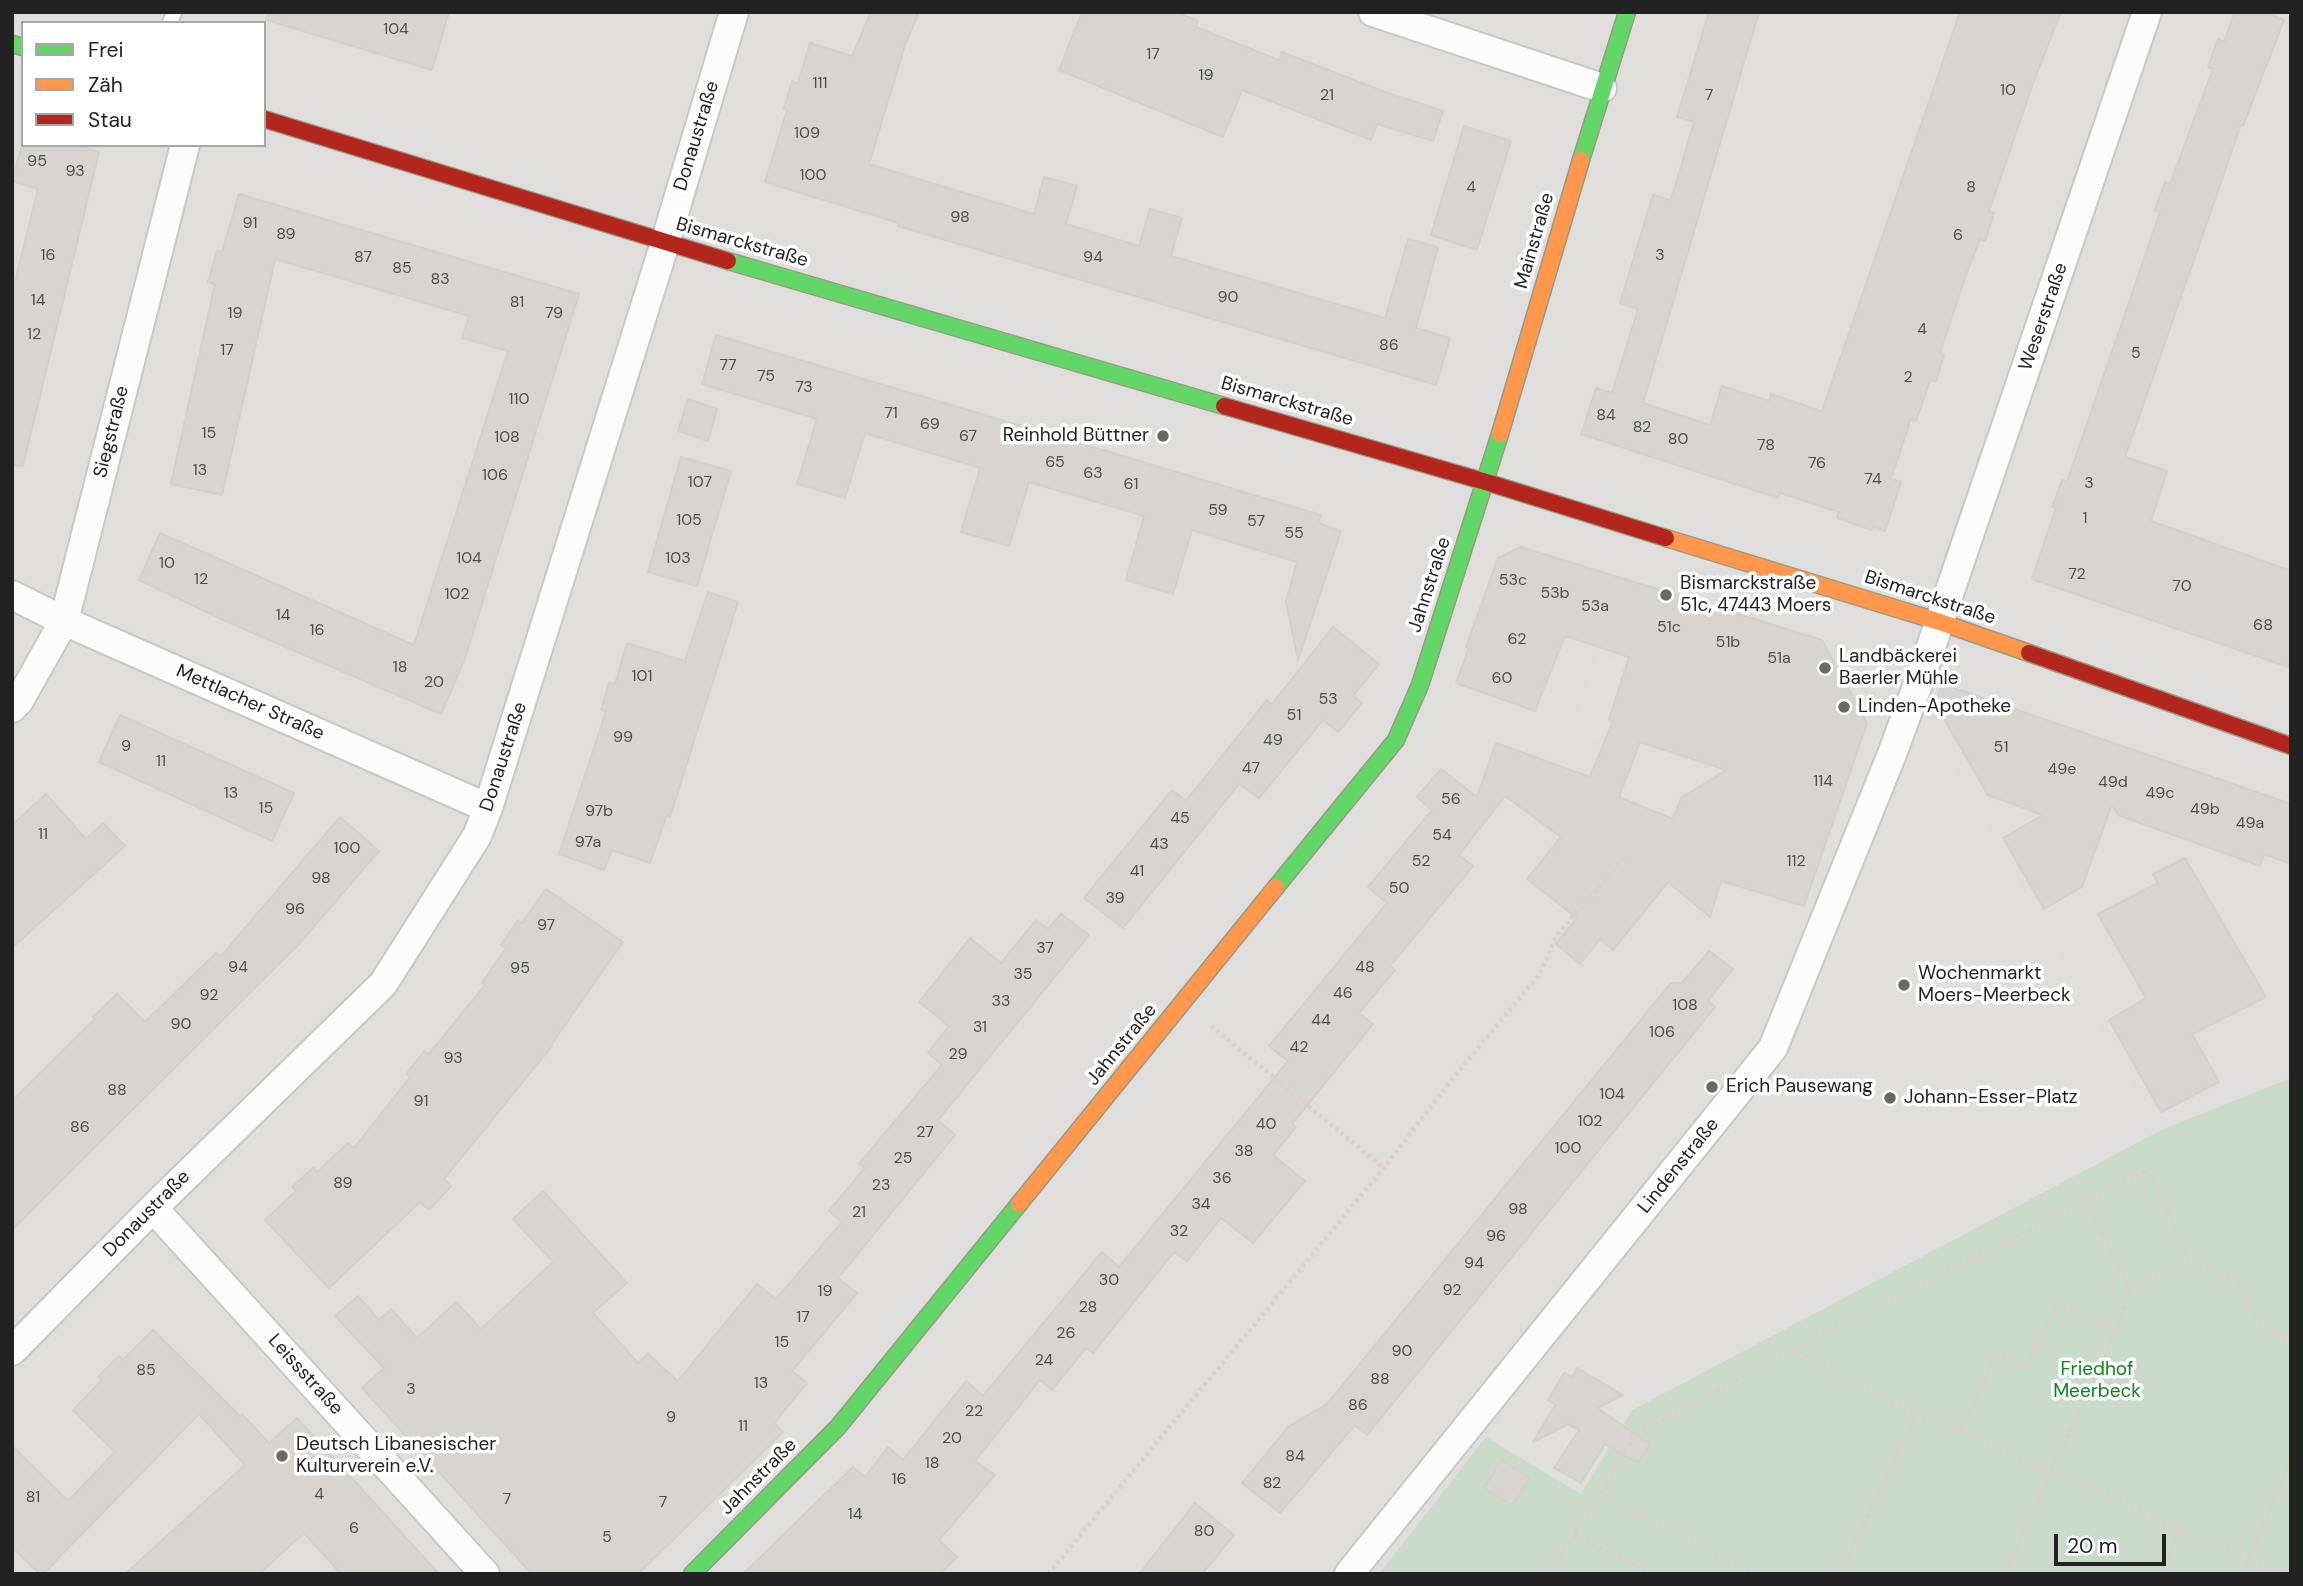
<!DOCTYPE html>
<html>
<head>
<meta charset="utf-8">
<style>
	body { margin:0 }
	#map { position:relative; width:2303px; height:1586px; overflow:hidden; background:#f0eeeb; font-family:"DM Sans",sans-serif }
	canvas { display:block }
	.frame { position:absolute; inset:0; border:14px solid #222; pointer-events:none }
	.legend { position:absolute; left:21px; top:21px; width:245px; height:126px; box-sizing:border-box; background:#fff; border:2px solid #a7a7a7; margin:0; padding:9px 12px; list-style:none; font-size:21px; color:#222 }
	.legend li { display:flex; align-items:center; gap:14px; height:35px }
	.legend b { width:35px; border:2px solid #a7a7a7 }
	.scale { position:absolute; left:2054px; top:1534px; width:112px; height:32px; box-sizing:border-box; border:4px solid #222; border-top:0; padding-left:9px; font-size:21px; line-height:24px; white-space:nowrap; color:#222; -webkit-text-stroke:5px #fff; paint-order:stroke }
</style>
</head>
<body>
<div id="map">
<canvas width="2303" height="1586"></canvas>
<div class="frame"></div>
<ul class="legend">
<li><b style="height:9px;background:#63d668"></b>Frei</li>
<li><b style="height:9px;background:#ff974d"></b>Zäh</li>
<li><b style="height:9px;background:#b3261e"></b>Stau</li>
</ul>
<div class="scale">20 m</div>
</div>
<script>
const g = document.querySelector('canvas').getContext('2d');
g.lineJoin = 'round';
function paint(path, color) {
  g.fillStyle = color;
  g.fill(path, 'evenodd');
}
function poly(rows) {
  const path = new Path2D();
  for (const r of rows) {
    path.moveTo(r[0], r[1]);
    for (let i = 2; i < r.length; i += 2) path.lineTo(r[i], r[i + 1]);
  }
  return path;
}
function strokePath(path, color, width, dash) {
  g.strokeStyle = color;
  g.lineWidth = width;
  g.lineCap = dash ? 'butt' : 'round';
  g.setLineDash(dash || []);
  g.stroke(path);
}
function write(font, color, halo, rows, align = 'center') {
  g.font = font + ' "DM Sans",sans-serif';
  g.lineWidth = 7;
  g.setLineDash([]);
  g.textBaseline = 'middle';
  g.strokeStyle = halo;
  g.fillStyle = color;
  for (const [text, x, y, turn = 0] of rows) {
    g.save();
    g.translate(x, y);
    g.rotate((+turn || 0) * Math.PI / 180);
    g.textAlign = isNaN(turn) ? turn : align;
    if (halo) g.strokeText(text, 0, 0);
    g.fillText(text, 0, 0);
    g.restore();
  }
}
paint(poly([
	[12,12,2291,12,2291,1574,12,1574],
	[23,23,264,23,264,145,23,145]
]), '#dfdedc');
paint(poly([
	[2291,1078,2291,1574,1379,1574,1486,1437,1581,1494,1632,1410,2159,1131]
]), '#cadbca');
paint(poly([
	[1598,655,1624,664,1601,743,1571,731],
	[1927,719,2159,1131,1632,1410,1581,1494,1486,1437,1783,1055]
]), '#e0dfde');
const building = poly([
	[268,12,449,12,432,70,266,20,268,12],
	[871,12,919,12,905,45,869,164,1034,214,1044,177,1077,186,1066,224,1139,246,1150,209,1182,218,1171,256,1385,318,1408,239,1438,247,1416,328,1450,338,1436,385,898,226,899,223,765,182,787,110,784,109,792,81,798,83,810,43,852,56,871,12],
	[1082,12,1175,12,1198,21,1196,27,1279,60,1282,52,1385,92,1443,111,1433,141,1377,124,1371,140,1242,90,1223,137,1059,70,1082,12],
	[1709,12,1759,12,1643,403,1710,425,1722,386,1769,401,1771,394,1822,411,1960,12,2061,12,2035,78,1989,211,1994,213,1985,241,1980,239,1965,278,1940,353,1944,354,1936,382,1930,380,1916,421,1911,419,1891,479,1901,482,1885,531,1873,527,1872,530,1837,518,1839,512,1780,493,1778,498,1581,434,1596,388,1612,393,1638,309,1620,303,1653,195,1671,200,1694,122,1677,117,1709,12],
	[2235,12,2265,12,2284,20,2243,126,2241,125,2125,457,2167,471,2151,521,2291,571,2291,668,2032,579,2056,508,2052,507,2062,480,2067,482,2160,212,2155,210,2165,182,2170,184,2213,69,2208,67,2218,39,2224,42,2235,12],
	[1464,126,1511,141,1477,250,1431,235,1464,126],
	[22,145,75,145,99,152,23,466,12,465,12,294,38,189,12,181,22,145],
	[239,194,579,294,464,661,441,714,230,623,139,580,160,533,414,645,508,351,462,338,469,316,275,259,222,495,171,484,215,284,208,282,217,251,222,252,239,194],
	[716,335,1321,515,1318,523,1341,531,1298,660,1286,601,1297,562,1192,530,1173,594,1126,580,1144,516,1029,482,1009,546,961,532,980,468,865,433,845,498,797,484,817,419,702,384,716,335],
	[688,399,717,409,708,441,678,431,688,399],
	[681,457,731,471,697,586,648,572,681,457],
	[1521,547,1822,640,1867,723,1804,906,1721,881,1710,917,1668,882,1613,950,1600,939,1580,964,1556,944,1577,918,1527,879,1561,837,1505,796,1459,855,1473,866,1390,966,1395,970,1359,1013,1373,1024,1292,1124,1296,1127,1273,1155,1305,1181,1253,1243,1221,1218,1187,1261,1174,1252,1093,1353,1086,1348,1052,1390,1040,1380,975,1461,995,1475,939,1540,957,1557,940,1574,743,1574,853,1467,865,1477,888,1447,903,1460,966,1381,983,1396,1102,1252,1119,1267,1288,1061,1269,1046,1387,903,1368,887,1432,810,1417,797,1441,769,1477,797,1496,743,1590,777,1613,721,1609,719,1629,657,1565,636,1535,711,1456,683,1469,648,1466,647,1498,558,1521,547],
	[1640,742,1726,770,1681,798,1673,819,1619,797,1640,742],
	[708,592,738,602,670,817,667,815,650,863,612,850,604,870,559,854,606,711,601,710,609,683,615,684,627,643,685,661,708,592],
	[1333,627,1379,664,1353,696,1362,703,1338,732,1323,720,1259,798,1239,784,1123,928,1084,898,1172,790,1186,801,1267,700,1272,704,1333,627],
	[1942,684,2291,804,2291,864,2264,854,2260,866,2118,815,2112,804,2082,887,2044,909,2003,838,2043,815,1988,795,1935,703,1942,684],
	[120,715,294,793,272,841,99,762,120,715],
	[46,794,86,839,103,823,125,846,12,948,12,825,46,794],
	[340,817,379,851,299,944,12,1230,12,1101,95,1019,93,1017,117,994,145,1022,216,953,221,956,340,817],
	[2185,858,2266,997,2192,1034,2219,1082,2161,1112,2109,1020,2146,998,2098,914,2158,883,2153,874,2185,858],
	[546,889,623,942,551,1045,552,1046,444,1179,451,1186,429,1210,420,1202,329,1288,265,1220,296,1191,292,1187,314,1167,317,1172,348,1143,354,1148,410,1077,406,1074,415,1063,424,1051,429,1054,485,985,482,983,506,948,501,945,518,920,522,923,546,889],
	[1061,914,1089,935,938,1120,955,1135,838,1278,857,1293,792,1371,807,1383,774,1423,783,1432,638,1574,532,1574,362,1388,384,1368,335,1316,358,1296,379,1320,391,1309,417,1338,456,1302,481,1329,553,1262,513,1219,543,1191,627,1283,593,1313,638,1363,648,1354,678,1381,757,1284,776,1299,842,1222,829,1211,865,1168,859,1164,942,1065,928,1053,949,1026,919,1002,970,938,1001,963,1036,920,1048,929,1061,914],
	[1709,951,1733,969,1708,1001,1715,1007,1367,1435,1355,1425,1280,1513,1242,1483,1289,1426,1327,1404,1671,983,1682,983,1709,951],
	[153,1330,240,1416,242,1414,269,1443,297,1418,439,1574,341,1574,304,1533,259,1574,125,1574,245,1465,199,1414,43,1574,40,1574,12,1547,12,1446,68,1501,115,1452,73,1410,102,1380,98,1377,119,1356,123,1360,153,1330],
	[1577,1368,1623,1395,1597,1408,1650,1444,1638,1463,1605,1444,1581,1483,1554,1468,1579,1430,1568,1424,1533,1442,1555,1405,1548,1400,1564,1373,1572,1377,1577,1368],
	[1502,1460,1530,1478,1512,1505,1484,1488,1502,1460],
	[1195,1503,1234,1535,1202,1574,1139,1574,1195,1503]
]);
paint(building, '#d7d4d2');
strokePath(building, '#d3d0cc', 2);
const lane = poly([
	[170,23,174,12]
]);
const street = poly([
	[1373,12,1602,88],
	[12,595,64,621,488,808],
	[12,708,19,701,64,621,185,145],
	[153,1208,485,1574],
	[12,1351,153,1208,383,984,477,836,488,808,665,243,734,12],
	[1349,1574,1773,1048,1892,754,1922,673,2147,12]
]);
const fast = poly([
	[12,44,23,47],
	[1581,160,1627,12],
	[728,261,1224,406],
	[1276,887,1396,740,1420,685,1500,434],
	[692,1574,838,1427,1019,1204]
]);
const slow = poly([
	[1500,434,1581,160],
	[1666,538,1940,622,2029,653],
	[1019,1204,1276,887]
]);
const jam = poly([
	[264,119,728,261],
	[1224,406,1486,482,1666,538],
	[2029,653,2291,746]
]);
strokePath(lane, '#c9c8c7', 18);
strokePath(street, '#c9c8c7', 32);
strokePath(fast, '#999a82', 19);
strokePath(slow, '#999a82', 19);
strokePath(jam, '#999a82', 19);
strokePath(poly([
	[1211,1026,1384,1168],
	[2086,1202,2149,1169,2189,1260,2235,1277,2262,1329,2291,1341],
	[2189,1260,2130,1289,2117,1328,2052,1470,2281,1574],
	[2117,1328,2059,1301,2026,1368,1996,1354,1961,1431,1917,1414,1793,1349,2086,1202,2130,1289],
	[1961,1431,2052,1470,2005,1574],
	[1601,1494,1633,1437,1793,1349],
	[1574,1535,1651,1574],
	[1048,1574,1384,1168,1456,1074,1540,974,1556,936,1624,858],
	[1548,1574,1601,1494,1758,1574],
	[1839,1574,1917,1414],
	[2160,1574,2179,1528],
	[2242,1574,2291,1459]
]), '#dccecd', 4.5, [3.5, 3.5]);
strokePath(lane, '#fdfcfc', 14);
strokePath(street, '#fdfcfc', 28);
strokePath(fast, '#63d668', 16);
strokePath(slow, '#ff974d', 16);
strokePath(jam, '#b3261e', 16);
for (const [x, y, r, color] of [
	[1163,436,7,"#6a6968"],
	[1666,595,7,"#6a6968"],
	[1825,668,7,"#6a6968"],
	[1844,707,7,"#6a6968"],
	[1904,985,7,"#6a6968"],
	[1712,1087,7,"#6a6968"],
	[1890,1098,7,"#6a6968"],
	[282,1456,7,"#6a6968"]
]) {
  const dot = new Path2D();
  dot.arc(x, y, r, 0, 2 * Math.PI);
  g.fillStyle = color;
  g.fill(dot);
  strokePath(dot, '#fff', 2.5);
}
write('16px', '#4f4e4e', null, [
	["104",396,30],
	["17",1153,55],
	["19",1206,76],
	["111",820,84],
	["10",2008,91],
	["21",1327,96],
	["7",1709,96],
	["109",807,134],
	["95",37,162],
	["93",75,172],
	["100",813,176],
	["4",1471,188],
	["8",1971,188],
	["98",960,218],
	["91",250,224],
	["89",286,235],
	["6",1958,236],
	["16",48,256],
	["3",1660,256],
	["87",363,258],
	["94",1093,258],
	["85",402,269],
	["83",440,280],
	["90",1228,298],
	["14",38,301],
	["81",517,303],
	["19",235,314],
	["79",554,314],
	["4",1922,330],
	["12",34,335],
	["86",1389,346],
	["17",227,351],
	["5",2136,354],
	["77",728,366],
	["75",766,377],
	["2",1908,378],
	["73",804,388],
	["110",519,400],
	["71",891,414],
	["84",1606,416],
	["69",930,425],
	["82",1642,428],
	["15",209,434],
	["67",968,437],
	["108",507,438],
	["80",1678,440],
	["78",1766,446],
	["65",1055,463],
	["76",1817,464],
	["13",200,471],
	["63",1093,474],
	["106",495,476],
	["74",1873,480],
	["107",700,483],
	["3",2089,484],
	["61",1131,485],
	["59",1218,511],
	["1",2085,519],
	["105",689,521],
	["57",1256,522],
	["55",1294,534],
	["104",469,559],
	["103",678,559],
	["10",167,564],
	["72",2077,575],
	["12",201,580],
	["53c",1513,581],
	["70",2182,587],
	["53b",1555,594],
	["102",457,595],
	["53a",1595,607],
	["14",283,616],
	["68",2263,626],
	["51c",1669,628],
	["16",317,631],
	["62",1517,640],
	["51b",1728,643],
	["51a",1779,659],
	["18",400,668],
	["101",642,677],
	["60",1502,679],
	["20",434,683],
	["53",1328,700],
	["51",1294,716],
	["99",623,738],
	["49",1273,741],
	["9",126,747],
	["51",2001,748],
	["11",161,762],
	["47",1251,769],
	["49e",2062,770],
	["114",1823,782],
	["49d",2113,783],
	["13",231,794],
	["49c",2160,794],
	["56",1451,800],
	["15",266,809],
	["49b",2205,810],
	["97b",599,812],
	["45",1180,819],
	["49a",2250,824],
	["11",43,835],
	["54",1442,836],
	["97a",588,843],
	["43",1159,845],
	["100",347,849],
	["52",1421,862],
	["112",1796,862],
	["41",1137,872],
	["98",321,879],
	["50",1399,889],
	["39",1115,899],
	["96",295,910],
	["97",546,926],
	["37",1045,949],
	["94",238,968],
	["48",1365,968],
	["95",520,969],
	["35",1023,975],
	["46",1343,994],
	["92",209,996],
	["33",1001,1002],
	["108",1685,1006],
	["44",1321,1021],
	["90",181,1025],
	["31",980,1028],
	["106",1662,1033],
	["42",1299,1048],
	["29",958,1055],
	["93",453,1059],
	["88",117,1091],
	["104",1612,1095],
	["91",421,1102],
	["102",1590,1122],
	["40",1266,1125],
	["86",80,1128],
	["27",925,1133],
	["100",1568,1149],
	["38",1244,1152],
	["25",903,1159],
	["36",1222,1179],
	["89",343,1184],
	["23",881,1186],
	["34",1201,1205],
	["98",1518,1210],
	["21",859,1213],
	["32",1179,1232],
	["96",1496,1237],
	["94",1474,1264],
	["30",1109,1281],
	["92",1452,1291],
	["19",825,1292],
	["28",1088,1308],
	["17",803,1318],
	["26",1066,1334],
	["15",782,1343],
	["90",1402,1352],
	["24",1044,1361],
	["85",146,1371],
	["88",1380,1380],
	["13",761,1384],
	["3",411,1390],
	["86",1358,1406],
	["22",974,1412],
	["9",671,1418],
	["11",743,1427],
	["20",952,1439],
	["84",1295,1457],
	["18",932,1464],
	["16",899,1480],
	["82",1272,1484],
	["4",319,1495],
	["81",33,1498],
	["7",507,1500],
	["7",663,1503],
	["14",855,1515],
	["6",354,1529],
	["80",1204,1532],
	["5",607,1538]
]);
write('19px', '#222', '#fff', [
	["Donaustraße",697,136,-73],
	["Mainstraße",1535,241,-74],
	["Bismarckstraße",742,243,16],
	["Weserstraße",2044,317,-71],
	["Bismarckstraße",1287,402,16],
	["Siegstraße",112,432,-76],
	["Jahnstraße",1430,585,-72],
	["Bismarckstraße",1930,598,18],
	["Mettlacher Straße",250,703,24],
	["Donaustraße",504,757,-72],
	["Jahnstraße",1122,1045,-51],
	["Lindenstraße",1679,1166,-51],
	["Donaustraße",147,1214,-45],
	["Leissstraße",305,1375,48],
	["Jahnstraße",759,1477,-45]
]);
write('19px', '#222', '#fff', [
	["Reinhold Büttner",1149,436,"right"],
	["Bismarckstraße",1680,584],
	["51c, 47443 Moers",1680,606],
	["Landbäckerei",1839,657],
	["Baerler Mühle",1839,679],
	["Linden-Apotheke",1858,707],
	["Wochenmarkt",1918,974],
	["Moers-Meerbeck",1918,996],
	["Erich Pausewang",1726,1087],
	["Johann-Esser-Platz",1904,1098],
	["Deutsch Libanesischer",296,1445],
	["Kulturverein e.V.",296,1467]
], 'left');
write('19px', '#0c8416', '#fff', [
	["Friedhof",2097,1370],
	["Meerbeck",2097,1392]
]);
</script>
</body>
</html>
